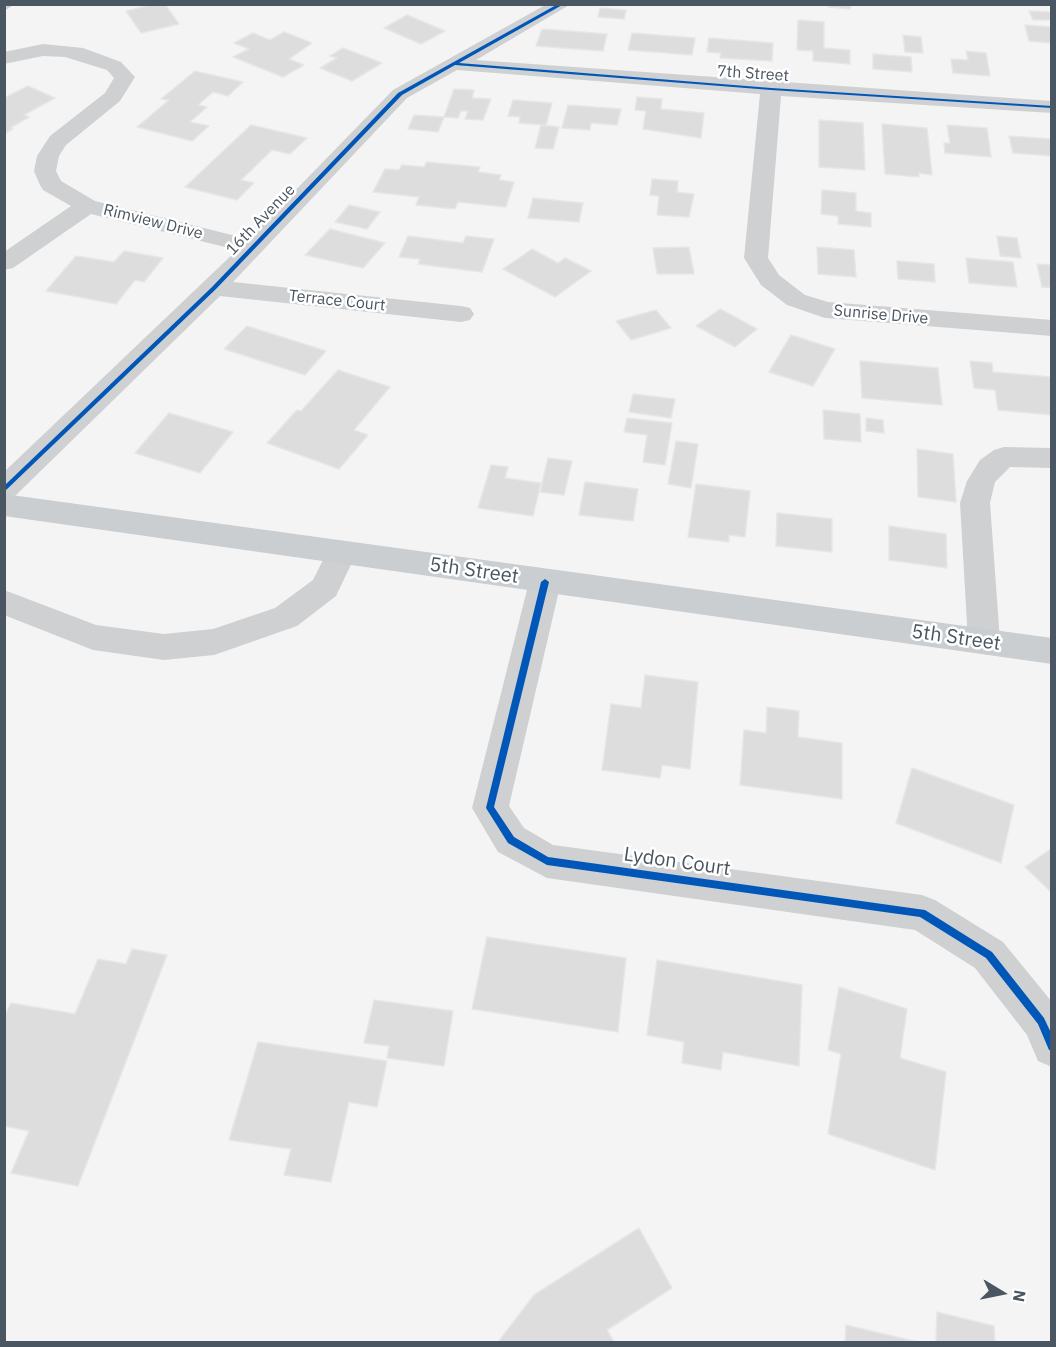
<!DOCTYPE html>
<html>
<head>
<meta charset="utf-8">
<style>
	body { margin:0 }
	#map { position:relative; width:1056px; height:1347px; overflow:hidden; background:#f4f4f4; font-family:"IBM Plex Sans",sans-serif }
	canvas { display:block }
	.frame { position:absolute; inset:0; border:6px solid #4a5661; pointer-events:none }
	.north { position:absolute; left:972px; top:1263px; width:60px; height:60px; -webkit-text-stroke:4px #fff; paint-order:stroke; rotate:100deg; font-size:16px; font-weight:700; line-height:24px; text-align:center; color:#4a5661 }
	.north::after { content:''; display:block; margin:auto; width:21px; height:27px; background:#4a5661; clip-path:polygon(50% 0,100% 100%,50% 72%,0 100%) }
</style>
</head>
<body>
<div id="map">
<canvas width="1056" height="1347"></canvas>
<div class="frame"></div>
<div class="north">N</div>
</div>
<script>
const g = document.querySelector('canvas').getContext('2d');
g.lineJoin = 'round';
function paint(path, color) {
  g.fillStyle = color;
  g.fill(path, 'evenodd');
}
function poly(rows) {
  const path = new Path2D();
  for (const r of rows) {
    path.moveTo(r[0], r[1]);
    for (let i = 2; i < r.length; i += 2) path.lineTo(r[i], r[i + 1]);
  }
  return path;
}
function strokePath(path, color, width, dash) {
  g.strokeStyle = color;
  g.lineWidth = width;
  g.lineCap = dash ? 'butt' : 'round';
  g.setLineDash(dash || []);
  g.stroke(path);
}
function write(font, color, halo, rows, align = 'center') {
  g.font = font + ' "IBM Plex Sans",sans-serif';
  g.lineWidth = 5;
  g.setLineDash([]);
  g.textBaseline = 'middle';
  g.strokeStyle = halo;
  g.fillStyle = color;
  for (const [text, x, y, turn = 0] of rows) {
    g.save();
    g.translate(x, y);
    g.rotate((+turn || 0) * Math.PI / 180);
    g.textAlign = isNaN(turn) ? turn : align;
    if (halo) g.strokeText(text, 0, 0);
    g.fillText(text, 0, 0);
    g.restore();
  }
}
const building = poly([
	[154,4,165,4,179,24,141,33,126,11,154,4],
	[828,4,851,4,850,9,828,7,828,4],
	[600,8,626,10,624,19,598,17,600,8],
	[1029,11,1051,12,1052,20,1033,20,1029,11],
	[407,15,445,31,421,44,384,28,407,15],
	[798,20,824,22,824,48,850,50,850,64,813,61,813,51,797,50,798,20],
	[1025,25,1052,27,1052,43,1029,41,1025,25],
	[542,29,607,34,603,51,536,46,542,29],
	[284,32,312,43,289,59,304,65,283,77,233,57,249,49,234,43,253,33,270,40,284,32],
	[632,33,695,38,692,55,628,50,632,33],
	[903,35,921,37,923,53,905,52,903,35],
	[709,38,773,43,772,61,720,58,721,53,707,52,709,38],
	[343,48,382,63,352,81,320,68,337,58,330,56,343,48],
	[966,51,986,53,990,76,953,73,951,59,968,60,966,51],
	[873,54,911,57,912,72,873,69,873,54],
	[195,71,243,82,228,96,213,92,198,105,207,107,190,122,209,126,192,141,137,127,169,100,161,99,195,71],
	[28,86,55,98,24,115,29,117,10,128,13,129,4,134,4,98,28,86],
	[454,89,474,90,472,98,491,99,483,120,465,119,468,111,461,111,458,118,444,117,454,89],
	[637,97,662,99,661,109,704,113,701,138,643,129,646,111,635,110,637,97],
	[513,100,552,103,546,125,519,123,520,117,508,116,513,100],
	[568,105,621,109,617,125,591,123,590,130,562,128,568,105],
	[414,115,444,117,438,132,408,129,414,115],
	[819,120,863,123,865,170,819,167,819,120],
	[882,124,927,128,932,175,919,173,919,177,885,174,882,124],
	[251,125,307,138,290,154,272,150,241,180,254,183,237,200,185,187,251,125],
	[541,125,559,127,553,149,535,148,541,125],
	[947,125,987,128,991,157,945,153,944,143,950,143,947,125],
	[1009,136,1052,139,1052,156,1013,153,1009,136],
	[427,162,480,167,478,172,501,175,499,180,514,182,506,207,458,202,455,209,416,205,419,197,373,192,385,169,399,170,402,165,424,167,427,162],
	[652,179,678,181,677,192,694,194,689,217,657,215,659,196,650,195,652,179],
	[822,190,856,193,856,211,871,213,871,227,838,224,838,216,821,214,822,190],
	[533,198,583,203,579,222,528,218,533,198],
	[349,205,380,212,367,229,335,222,349,205],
	[330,229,385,243,363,268,305,255,330,229],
	[408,236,463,243,466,236,494,239,482,272,418,264,420,259,399,257,408,236],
	[997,236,1017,238,1021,258,1000,256,997,236],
	[689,247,694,274,657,274,653,248,689,247],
	[817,247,854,250,856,277,818,274,817,247],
	[532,249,558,263,565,258,591,271,555,297,503,269,532,249],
	[124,251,163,258,144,282,135,280,116,304,46,291,76,256,114,262,124,251],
	[966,258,1013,262,1017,287,969,283,966,258],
	[897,261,934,264,935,282,898,279,897,261],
	[1037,264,1052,265,1052,288,1042,287,1037,264],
	[720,309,757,329,735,347,696,326,720,309],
	[656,310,671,328,631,340,616,321,656,310],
	[247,326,326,351,305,375,224,349,247,326],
	[791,335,835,349,813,386,769,372,791,335],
	[860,361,938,368,942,405,862,398,860,361],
	[970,361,992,363,993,372,1052,377,1052,415,998,410,995,390,974,388,970,361],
	[338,370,390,387,354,430,368,435,339,469,267,443,297,410,301,411,338,370],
	[633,394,675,399,671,418,629,412,633,394],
	[823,410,860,414,861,442,824,439,823,410],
	[169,413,233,432,200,473,135,453,169,413],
	[627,418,672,423,665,465,643,462,647,435,624,432,627,418],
	[866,418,883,420,884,433,866,431,866,418],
	[676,441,698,444,691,488,668,484,676,441],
	[917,449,953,454,956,502,918,497,917,449],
	[548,458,572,461,564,495,540,492,548,458],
	[491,465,508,467,505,478,541,483,533,516,478,508,491,465],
	[585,482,638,489,633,521,579,515,585,482],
	[696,484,750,491,745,537,729,535,729,542,688,537,696,484],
	[777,513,832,519,832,552,776,546,777,513],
	[889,526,946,534,947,568,889,560,889,526],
	[645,675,698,682,690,769,662,765,660,778,602,770,611,704,641,708,645,675],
	[767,707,799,711,798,737,842,743,842,799,740,785,744,730,766,733,767,707],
	[912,768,1014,805,1001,863,896,823,912,768],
	[1052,848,1052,893,1025,867,1052,848],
	[487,937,626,958,618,1032,472,1009,487,937],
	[132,949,167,955,78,1186,11,1173,29,1131,4,1126,4,1017,11,1003,75,1014,98,959,126,964,132,949],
	[657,960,802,985,799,1066,723,1052,721,1070,682,1063,684,1042,647,1035,657,960],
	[839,987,907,1009,900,1058,946,1072,935,1170,828,1134,841,1054,828,1050,839,987],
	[374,1000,453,1011,444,1066,387,1058,389,1046,364,1043,374,1000],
	[258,1042,387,1061,377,1107,349,1102,331,1182,284,1175,291,1149,229,1140,258,1042],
	[639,1228,672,1288,607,1330,614,1342,498,1342,534,1295,639,1228],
	[937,1312,994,1326,995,1342,936,1342,937,1312],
	[846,1325,918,1342,845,1342,846,1325]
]);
paint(building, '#ddddde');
strokePath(building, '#e5e6e7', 1.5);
paint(poly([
	[547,4,571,4,476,60,1052,101,1052,113,781,96,768,258,779,275,805,295,828,302,1052,320,1052,336,825,318,787,305,761,285,744,258,760,94,457,70,407,98,233,282,461,306,470,308,474,314,470,320,461,322,220,296,14,497,4,500,4,472,237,250,91,214,13,268,4,270,4,252,71,206,43,190,40,185,34,171,37,156,50,136,105,93,114,78,107,70,65,57,43,56,4,64,4,52,43,44,83,48,121,62,135,77,120,101,66,145,59,156,56,171,61,181,95,201,248,239,393,90,547,4],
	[1004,447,1052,448,1052,468,1010,467,995,482,990,503,1000,641,995,650,984,654,973,650,968,641,960,503,967,481,980,460,994,450,1004,447],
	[342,541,353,544,357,552,336,596,297,626,214,655,164,660,93,650,4,615,4,590,96,625,164,634,213,629,275,608,313,580,331,544,342,541],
	[545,570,556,574,561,582,509,806,524,828,553,845,922,895,935,900,1003,942,1052,1002,1052,1067,1038,1061,1027,1035,975,968,915,930,547,878,498,852,472,808,529,582,534,574,545,570]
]), '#ced0d2');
paint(poly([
	[4,4,15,4,4,11,4,4],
	[4,494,1052,638,1052,664,4,516,4,494]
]), '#caced1');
paint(poly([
	[558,4,564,4,459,63,771,88,1052,106,1052,108,771,90,455,65,402,95,216,289,4,492,4,486,212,287,398,93,558,4],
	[545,579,549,582,494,807,514,837,548,857,925,910,992,952,1044,1018,1052,1035,1052,1051,1049,1050,1038,1024,986,958,920,917,547,865,508,843,486,808,541,582,545,579]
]), '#0057b8');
write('16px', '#4a5661', '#fff', [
	["7th Street",753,74,4],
	["16th Avenue",261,220,-46],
	["Rimview Drive",153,222,14],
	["Terrace Court",337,301,6],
	["Sunrise Drive",881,315,5]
]);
write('20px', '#4a5661', '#fff', [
	["5th Street",474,571,8],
	["5th Street",956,638,8],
	["Lydon Court",677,862,8]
]);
</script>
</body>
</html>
